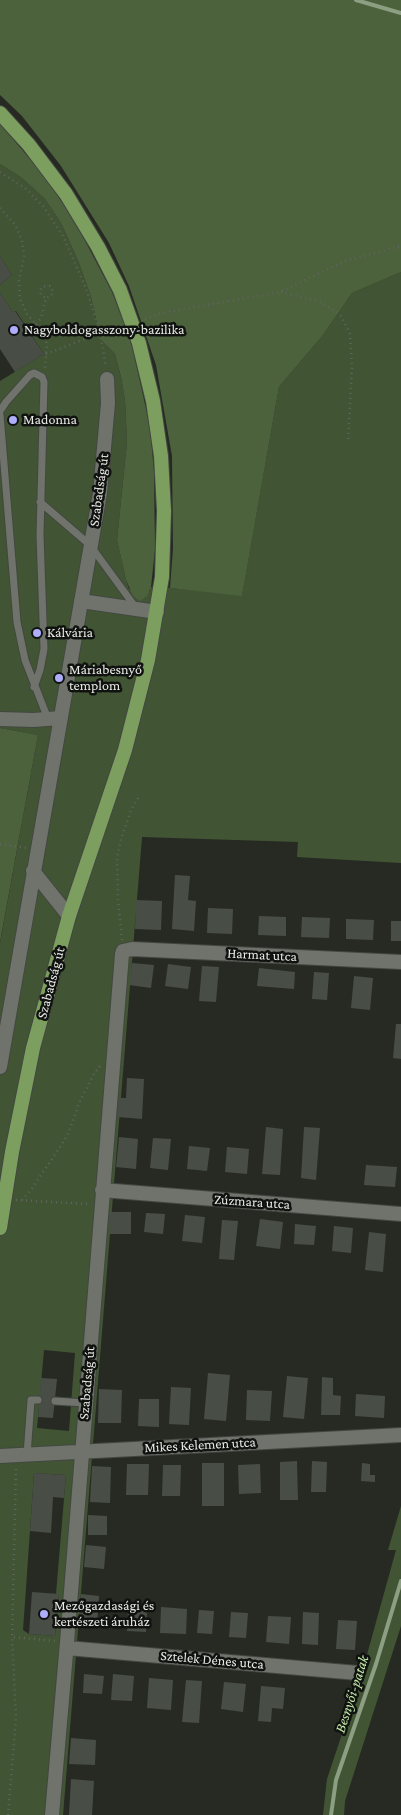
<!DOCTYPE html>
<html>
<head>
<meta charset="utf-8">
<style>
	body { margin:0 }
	canvas { display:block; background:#262a23 }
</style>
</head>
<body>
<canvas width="401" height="1815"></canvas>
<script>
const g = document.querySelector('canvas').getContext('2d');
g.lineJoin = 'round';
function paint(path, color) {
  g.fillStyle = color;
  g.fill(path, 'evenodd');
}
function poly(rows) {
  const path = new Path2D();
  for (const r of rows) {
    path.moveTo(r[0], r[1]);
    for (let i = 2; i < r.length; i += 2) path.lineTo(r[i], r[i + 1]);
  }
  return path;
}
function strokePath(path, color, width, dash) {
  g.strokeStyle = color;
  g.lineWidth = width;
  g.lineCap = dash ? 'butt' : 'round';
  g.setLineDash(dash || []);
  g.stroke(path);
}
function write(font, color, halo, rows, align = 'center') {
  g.font = font + ' "Crimson Pro",serif';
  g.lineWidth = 5;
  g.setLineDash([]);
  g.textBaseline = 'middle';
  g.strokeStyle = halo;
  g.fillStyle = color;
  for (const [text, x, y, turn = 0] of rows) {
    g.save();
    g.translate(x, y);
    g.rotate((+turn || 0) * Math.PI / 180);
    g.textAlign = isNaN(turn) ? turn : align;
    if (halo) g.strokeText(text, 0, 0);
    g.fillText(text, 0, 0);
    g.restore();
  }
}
paint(poly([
	[0,164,22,178,45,199,61,223,79,263,91,297,101,340,115,354,121,377,125,400,127,442,117,540,126,580,129,589,149,592,151,587,170,588,242,595,279,387,323,335,352,293,401,272,401,863,297,857,298,842,142,837,63,1815,0,1815,0,943,38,735,0,728,0,381,44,354,16,311,13,312,0,293,0,285,12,275,0,256],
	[44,1350,75,1353,69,1431,37,1428],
	[34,1473,66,1475,56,1594,59,1594,55,1636,29,1634,23,1630],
	[401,1506,401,1626,345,1801,344,1815,323,1815,327,1779,360,1680,396,1550,388,1550]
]), '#415534');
paint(poly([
	[0,0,401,0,401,272,352,293,323,335,279,387,242,596,170,588,173,549,172,456,156,365,129,286,109,243,61,166,22,116,0,95],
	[0,124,42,173,73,218,112,292,131,341,150,427,154,472,155,549,151,587,147,596,140,601,133,596,126,580,117,540,127,442,125,400,121,377,115,354,101,340,91,297,79,263,61,223,45,199,22,178,0,164],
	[0,728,38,735,0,942]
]), '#4c623c');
strokePath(poly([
	[356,0,401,13],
	[331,1815,336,1780,376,1664,401,1581]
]), '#8d9f82', 4);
paint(poly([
	[0,256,12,275,0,285],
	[0,293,13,312,15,311,44,354,15,372,0,349],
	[175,875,190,876,188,900,196,901,194,931,172,929],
	[136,900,162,901,161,930,135,929],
	[208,908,233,909,232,934,207,933],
	[259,916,286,917,286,936,258,935],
	[302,917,330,918,329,938,301,937],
	[346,919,374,920,373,940,346,939],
	[391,921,401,921,401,941,391,941],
	[132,963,154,965,151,988,129,985],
	[168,964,191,967,188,989,165,986],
	[202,966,219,967,216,1002,199,1001],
	[259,968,295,972,294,989,257,986],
	[314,972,329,973,327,1000,312,999],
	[354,976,373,978,370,1010,351,1008],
	[396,1024,401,1024,401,1059,393,1058],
	[127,1078,144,1079,142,1119,117,1117,118,1098,126,1098],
	[266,1127,283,1129,280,1175,262,1174],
	[304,1127,320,1128,316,1180,301,1178],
	[119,1137,138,1139,136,1169,116,1167],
	[153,1138,171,1139,168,1170,150,1168],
	[189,1146,210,1148,207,1171,187,1169],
	[227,1147,249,1149,247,1174,225,1172],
	[366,1165,397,1167,395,1187,364,1185],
	[110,1212,131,1212,131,1234,110,1234],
	[146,1213,165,1214,163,1234,144,1232],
	[185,1215,205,1217,202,1243,182,1241],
	[260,1219,283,1222,280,1249,256,1246],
	[222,1220,238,1221,234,1260,219,1259],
	[295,1224,316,1226,314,1245,294,1244],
	[334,1226,353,1228,351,1253,332,1251],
	[369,1232,386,1234,383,1272,365,1270],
	[208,1373,230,1375,226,1421,204,1419],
	[287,1376,308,1378,304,1419,283,1417],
	[322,1377,333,1378,333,1395,341,1396,340,1415,321,1415],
	[41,1378,57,1379,53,1418,38,1417],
	[171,1387,191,1388,189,1425,169,1424],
	[99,1389,122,1390,121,1423,98,1423],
	[247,1390,272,1391,270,1421,246,1420],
	[356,1394,385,1396,384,1418,355,1416],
	[139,1399,159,1399,159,1427,138,1426],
	[297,1461,298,1500,280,1500,280,1462],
	[312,1461,327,1462,326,1492,311,1492],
	[202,1463,224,1463,224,1506,202,1506],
	[362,1463,370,1464,370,1475,375,1475,375,1482,361,1481],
	[127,1464,149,1464,148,1495,126,1495],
	[260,1464,261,1493,239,1494,238,1465],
	[163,1465,181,1465,180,1496,162,1496],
	[92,1466,111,1467,110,1503,90,1502],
	[34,1473,66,1475,64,1498,53,1497,51,1533,30,1531],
	[88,1515,107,1516,107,1535,88,1535],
	[86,1545,106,1547,104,1569,84,1567],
	[32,1592,59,1594,55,1636,29,1634],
	[81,1594,99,1596,97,1628,78,1626],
	[161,1607,187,1609,186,1634,160,1633],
	[128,1608,147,1609,146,1632,127,1631],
	[199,1610,214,1611,212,1634,197,1633],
	[231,1612,248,1613,246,1638,229,1637],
	[303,1612,319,1613,318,1645,302,1644],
	[268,1616,291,1617,289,1644,266,1642],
	[338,1620,357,1621,355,1650,336,1649],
	[84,1674,104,1676,102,1694,83,1693],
	[113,1674,134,1676,132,1701,111,1700],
	[149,1678,173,1680,171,1710,147,1708],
	[186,1680,202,1681,199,1723,182,1722],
	[224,1682,246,1684,243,1712,221,1709],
	[261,1686,285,1688,283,1709,272,1708,271,1722,258,1721],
	[71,1738,96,1740,95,1765,69,1764],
	[71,1779,94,1781,92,1815,69,1815]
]), '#484d45');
const service = poly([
	[0,411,6,402,30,375,34,373,42,377,44,382,40,535,44,649,40,670,34,687],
	[0,415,17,622,25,660,48,719],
	[40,502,90,545,136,608],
	[55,1401,85,1403],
	[27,1455,31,1400,38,1400]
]);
const minor = poly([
	[81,601,157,612],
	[0,719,33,720,61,718],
	[33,871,69,916],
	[0,1067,100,493,108,403,107,379],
	[102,1190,401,1214],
	[0,1456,401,1435],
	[67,1648,358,1673],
	[52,1815,67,1642,122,954,123,951,132,949,401,962]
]);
const primary = poly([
	[0,113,29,145,66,194,98,247,120,290,139,343,153,401,161,456,164,511,162,577,148,660,125,750,69,916,33,1048,12,1152,0,1228]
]);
strokePath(service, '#434741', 9);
strokePath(minor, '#434741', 16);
strokePath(primary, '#434741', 16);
strokePath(poly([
	[0,172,25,188,43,206,63,236,87,291,100,333,106,367],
	[0,208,16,226,22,241,24,256,19,281,20,299,27,314,45,335,47,345,45,368],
	[281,292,318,301,340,314,350,334,352,365,348,442],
	[145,319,162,313,280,292,345,261,401,246],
	[36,324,41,318,46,298,41,295,40,291,42,287,46,286,50,286,53,292,51,296,46,298],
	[46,354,100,333,120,327],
	[0,844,26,848],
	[122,940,118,900,117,858,121,839,131,810,140,795],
	[16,1200,91,1204],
	[22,1200,31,1190,64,1141,69,1132,79,1103,94,1074,100,1066],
	[16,1469,12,1637,56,1641],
	[8,1815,16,1718,12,1637]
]), '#61645e', 2.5, [1, 4]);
strokePath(service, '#6f736c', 7);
strokePath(minor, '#6f736c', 14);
strokePath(primary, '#7c9f5f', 14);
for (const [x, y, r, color] of [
	[14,330,5,"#aeaefb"],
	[13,420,5,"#aeaefb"],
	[37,633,5,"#aeaefb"],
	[59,678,5,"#aeaefb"],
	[44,1614,5,"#aeaefb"]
]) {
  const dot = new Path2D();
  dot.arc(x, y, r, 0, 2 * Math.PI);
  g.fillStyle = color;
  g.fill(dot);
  strokePath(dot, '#10120f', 2);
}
write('14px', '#e9ebe7', '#10120f', [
	["Nagyboldogasszony-bazilika",24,330],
	["Madonna",23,420],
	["Kálvária",47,633],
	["Máriabesnyő",69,670],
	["templom",69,686],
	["Mezőgazdasági és",54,1606],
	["kertészeti áruház",54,1622]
], 'left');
write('14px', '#e9ebe7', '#10120f', [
	["Szabadság út",99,490,-82],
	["Harmat utca",262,955,3],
	["Szabadság út",51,983,-75],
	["Zúzmara utca",252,1202,4],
	["Szabadság út",87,1383,-85],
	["Mikes Kelemen utca",200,1445,-3],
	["Sztelek Dénes utca",212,1660,5]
]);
write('italic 15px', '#c3eaa9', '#10120f', [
	["Besnyői-patak",352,1694,-72]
]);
</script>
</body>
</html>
